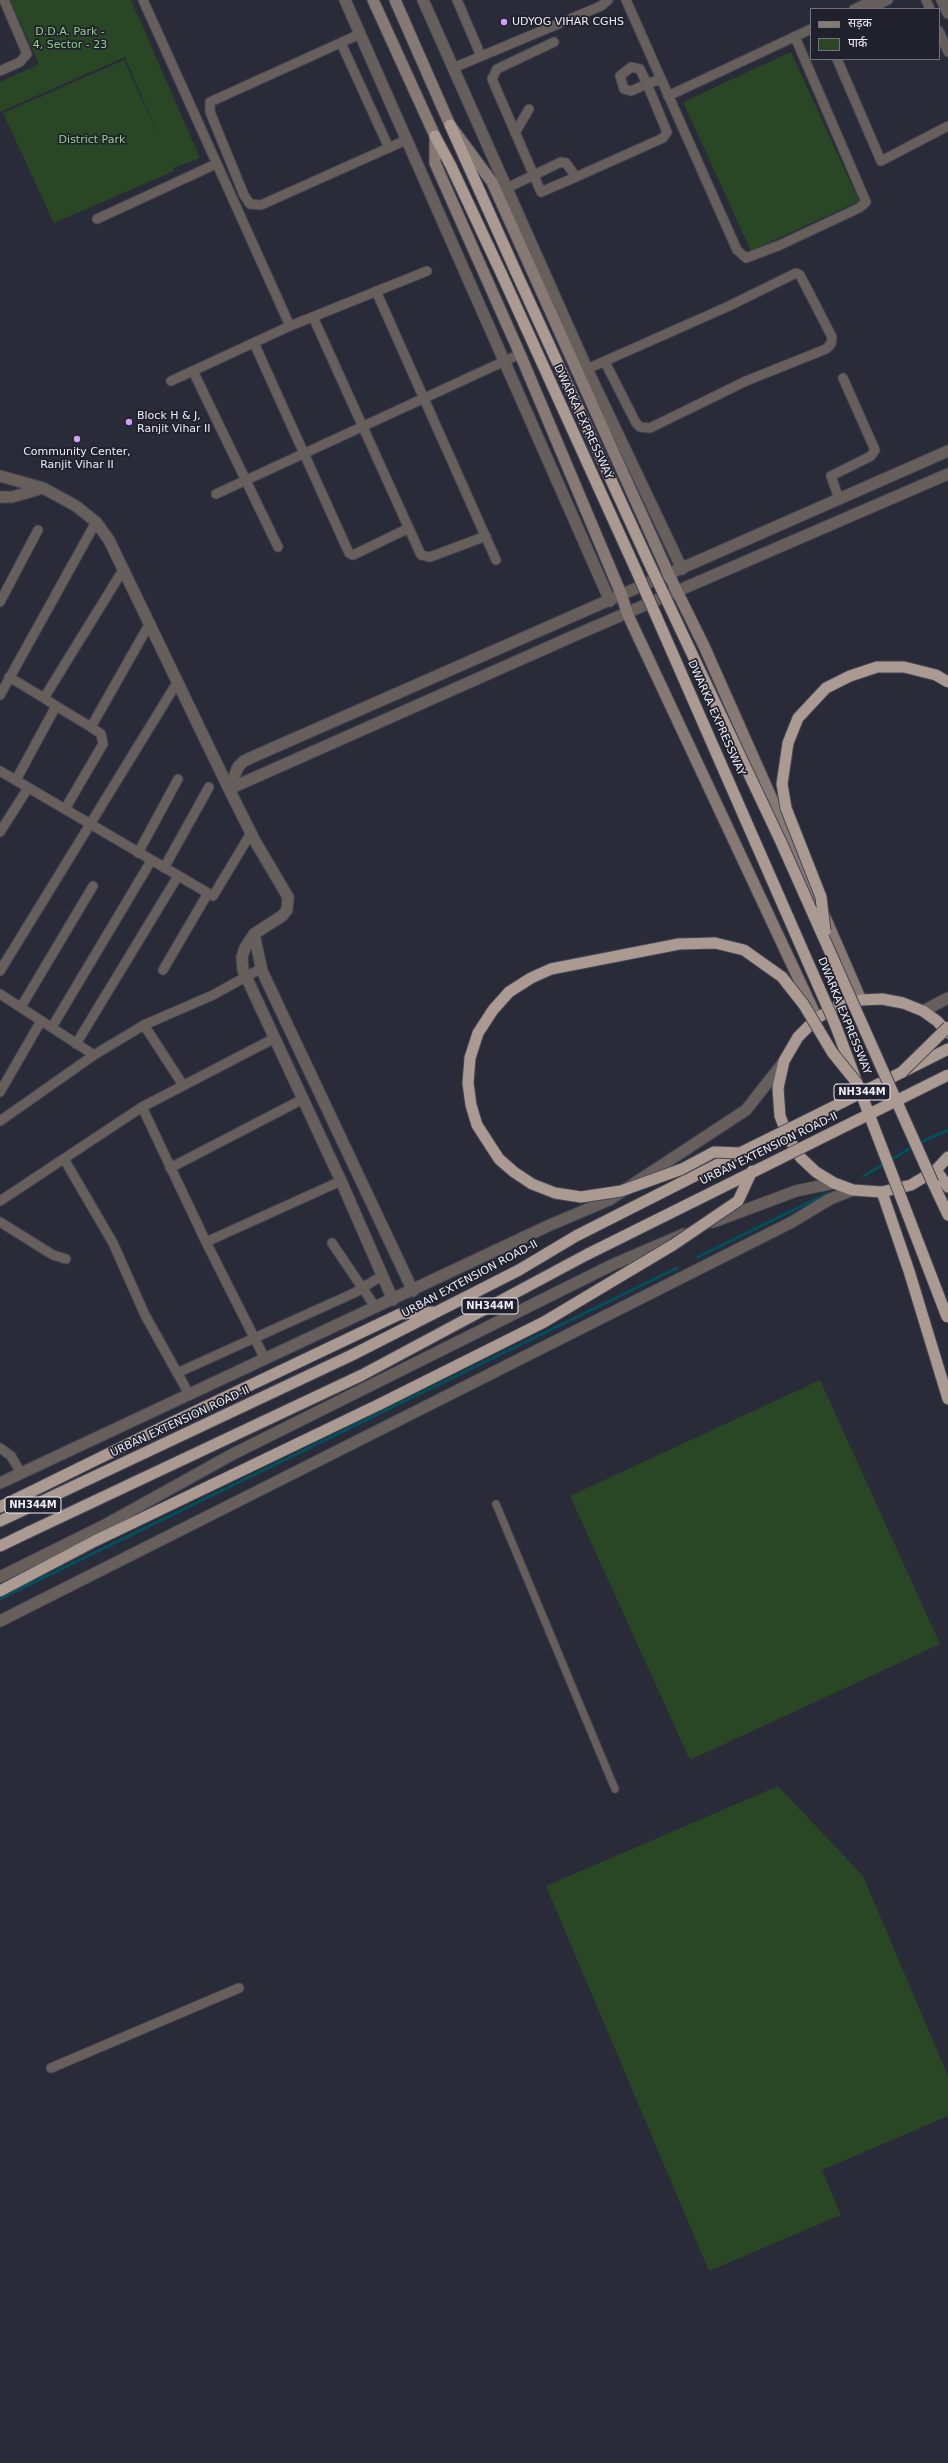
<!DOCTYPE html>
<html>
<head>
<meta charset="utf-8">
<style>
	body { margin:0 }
	#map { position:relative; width:948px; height:2463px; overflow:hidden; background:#2a2b39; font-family:"DejaVu Sans","Noto Sans Devanagari",sans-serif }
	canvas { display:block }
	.legend { position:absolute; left:810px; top:8px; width:130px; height:52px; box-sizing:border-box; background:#21212e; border:1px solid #73737f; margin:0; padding:5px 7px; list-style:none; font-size:12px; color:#eeeef8 }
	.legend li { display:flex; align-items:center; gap:8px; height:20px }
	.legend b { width:20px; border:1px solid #73737f }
</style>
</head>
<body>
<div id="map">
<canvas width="948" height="2463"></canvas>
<ul class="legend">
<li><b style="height:5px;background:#877a74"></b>सड़क</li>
<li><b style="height:11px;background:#294725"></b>पार्क</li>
</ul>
</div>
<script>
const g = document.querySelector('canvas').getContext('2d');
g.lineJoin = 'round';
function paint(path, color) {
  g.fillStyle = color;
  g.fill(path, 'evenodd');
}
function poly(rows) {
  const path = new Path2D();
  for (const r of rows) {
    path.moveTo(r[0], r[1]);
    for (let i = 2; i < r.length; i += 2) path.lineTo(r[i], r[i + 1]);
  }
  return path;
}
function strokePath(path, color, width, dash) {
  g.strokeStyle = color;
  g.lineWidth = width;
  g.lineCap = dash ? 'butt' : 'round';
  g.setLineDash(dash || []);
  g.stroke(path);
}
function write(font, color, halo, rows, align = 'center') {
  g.font = font + ' "DejaVu Sans",sans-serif';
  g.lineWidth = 3.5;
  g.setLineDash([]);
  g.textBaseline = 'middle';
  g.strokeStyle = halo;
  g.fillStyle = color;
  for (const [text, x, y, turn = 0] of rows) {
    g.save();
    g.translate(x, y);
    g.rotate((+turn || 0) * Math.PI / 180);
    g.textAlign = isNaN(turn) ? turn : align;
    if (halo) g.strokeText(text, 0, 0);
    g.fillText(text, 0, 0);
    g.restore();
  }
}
paint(poly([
	[10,0,131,0,200,158,173,168,174,171,54,223,3,113,124,60,163,146,125,57,0,112,0,82,39,64],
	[791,52,859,201,751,251,683,102],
	[820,1380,940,1644,690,1760,570,1496],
	[778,1786,863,1876,948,2076,948,2116,822,2170,841,2215,709,2271,546,1886]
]), '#294725');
strokePath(poly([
	[919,1143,948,1130],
	[889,1161,914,1146],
	[864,1176,885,1163],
	[698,1257,828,1193],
	[0,1599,677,1268]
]), '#00505d', 3);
const pedestrian = poly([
	[496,1504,615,1789]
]);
const minor = poly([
	[143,0,290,326],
	[457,0,481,56],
	[626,0,737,250,746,258,780,245,859,208,866,202,795,37],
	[926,0,930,9],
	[854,9,874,0],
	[869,9,888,0],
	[939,31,948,52],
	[360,34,210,102,210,112,244,195,250,204,261,205,406,140],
	[554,42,497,69,492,79,541,192,576,177],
	[341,43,389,148],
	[837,59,881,161,948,126],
	[453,68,601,6,608,0],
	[0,71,20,62,27,54,4,0],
	[668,96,811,29],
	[515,133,529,109],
	[507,188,561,162,566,163,576,177,663,138,667,132,647,84,640,69,631,67,620,76,624,89,631,91,647,84,650,83,661,79],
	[97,219,216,164],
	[376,291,496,560],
	[313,317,421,555,430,557,486,536],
	[254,343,349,553,353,555,409,528],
	[587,369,729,306,796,273,800,275,832,337,831,344,826,349,746,381,650,428,640,427,636,423,605,362],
	[193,371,278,547],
	[171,381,290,326,427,271],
	[216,494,520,354],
	[839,499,831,476,871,456,875,450,843,378],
	[0,602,38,530],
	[9,677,44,698],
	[0,695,96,522],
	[56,706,91,727,150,623],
	[0,771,213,896,251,833],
	[16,780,56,706,44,698,123,570],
	[65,809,103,744,101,734,91,727],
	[0,832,28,788],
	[138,853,178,779],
	[164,868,209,787],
	[163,970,208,893],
	[0,971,178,681],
	[0,994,94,1055],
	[21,1007,93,886],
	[144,1025,213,995,260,969],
	[52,1027,151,861],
	[76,1044,178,876],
	[0,1092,41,1021],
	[0,1121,94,1055,144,1025,183,1085],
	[64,1159,113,1243,145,1315,189,1394],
	[170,1168,303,1099],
	[0,1201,142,1107],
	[0,1222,53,1255,66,1259],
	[206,1242,341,1181],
	[332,1243,376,1308],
	[265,1359,206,1242,142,1107,273,1039],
	[177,1373,354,1293,383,1275],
	[0,1448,11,1456,21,1473],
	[51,2068,239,1988]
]);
const tertiary = poly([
	[345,0,610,601],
	[423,0,587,369,682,569],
	[942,0,948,13],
	[0,476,43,488,76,506,96,522,109,540,229,789,255,841,288,897,287,910,282,916,254,934,245,948,242,957,243,970,341,1181,393,1300],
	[0,497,12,497,43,488],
	[229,789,238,767,244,761,257,755,948,451],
	[229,789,578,634,948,474],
	[254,934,262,971,413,1291],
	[923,1011,948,998],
	[713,1222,796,1191,834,1183],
	[0,1483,550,1225,609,1200,746,1110,783,1063],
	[0,1577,105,1525,233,1454,612,1265,684,1234],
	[0,1621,792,1222,830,1199,853,1190]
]);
const secondary = poly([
	[373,0,435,136,435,163,520,354,622,596,627,613,817,1018],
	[395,0,450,125,492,182,669,575,704,646,815,896],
	[825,917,861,1000]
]);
const trunk = poly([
	[450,125,516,272],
	[435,136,451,166,502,275],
	[835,1024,856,1080],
	[948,1033,937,1021,923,1011,903,1003,882,999,861,1000,838,1006,817,1018,798,1037,784,1061,778,1088,780,1116,788,1137,800,1157,816,1172,834,1183,853,1190,882,1192,911,1185,936,1170,948,1157],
	[821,1113,948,1049],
	[936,1170,948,1187],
	[933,1183,948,1215],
	[882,1192,909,1271,948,1399],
	[0,1507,173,1422,400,1314,433,1312],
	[0,1521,352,1355,519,1270,576,1236,740,1153],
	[0,1546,29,1532],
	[0,1591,95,1541,380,1404]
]);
strokePath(pedestrian, '#454654', 9);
strokePath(minor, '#454654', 11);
strokePath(tertiary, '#454654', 13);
strokePath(secondary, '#454654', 13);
strokePath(trunk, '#454654', 13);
strokePath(pedestrian, '#665f5b', 7);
strokePath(minor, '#665f5b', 9);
strokePath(tertiary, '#665f5b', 11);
strokePath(secondary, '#877a74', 11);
strokePath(trunk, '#aa9a91', 11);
const trunkBridge = poly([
	[516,272,649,563,781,842,933,1183],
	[502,275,636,570,835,1024],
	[825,931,821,897,786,808,782,784,788,743,798,718,826,688,850,676,877,667,904,667,936,675,948,682],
	[902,1072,948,1027],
	[821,1113,740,1153,714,1152,682,1169,621,1191,581,1197,555,1193,532,1184,514,1172,499,1159,477,1125,471,1105,468,1083,470,1058,478,1033,493,1010,509,992,531,978,551,969,679,944,715,943,744,950,782,977,804,1005,832,1052,857,1083,947,1317],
	[380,1404,544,1322,673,1245,738,1201,752,1171],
	[29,1532,362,1375,586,1255,948,1075]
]);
strokePath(trunkBridge, '#454654', 13, []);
strokePath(trunkBridge, '#aa9a91', 11);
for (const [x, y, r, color] of [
	[504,22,4,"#d19dfe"],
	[129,422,4,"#d19dfe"],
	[77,439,4,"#d19dfe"]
]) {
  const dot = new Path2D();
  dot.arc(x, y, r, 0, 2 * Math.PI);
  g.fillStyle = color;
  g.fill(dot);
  strokePath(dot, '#21212e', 1.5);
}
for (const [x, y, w] of [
	[862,1092,56],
	[490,1306,56],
	[33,1505,56]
]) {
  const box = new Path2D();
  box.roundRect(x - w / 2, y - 8, w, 16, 3);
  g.fillStyle = '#21212e';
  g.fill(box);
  strokePath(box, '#eeeef8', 1);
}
write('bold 10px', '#eeeef8', null, [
	["NH344M",862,1092],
	["NH344M",490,1306],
	["NH344M",33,1505]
]);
write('11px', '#eeeef8', '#21212e', [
	["UDYOG VIHAR CGHS",512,22],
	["Block H & J,",137,416],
	["Ranjit Vihar II",137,429],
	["Community Center,",77,452,"center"],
	["Ranjit Vihar II",77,465,"center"]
], 'left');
write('11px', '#92d18a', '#21212e', [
	["D.D.A. Park -",70,32],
	["4, Sector - 23",70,45],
	["District Park",92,140]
]);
write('11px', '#eeeef8', '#21212e', [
	["DWARKA EXPRESSWAY",583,422,65],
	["DWARKA EXPRESSWAY",716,718,66],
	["DWARKA EXPRESSWAY",844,1016,68],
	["URBAN EXTENSION ROAD-II",769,1149,-26],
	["URBAN EXTENSION ROAD-II",470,1279,-28],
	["URBAN EXTENSION ROAD-II",180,1422,-25]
]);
</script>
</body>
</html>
